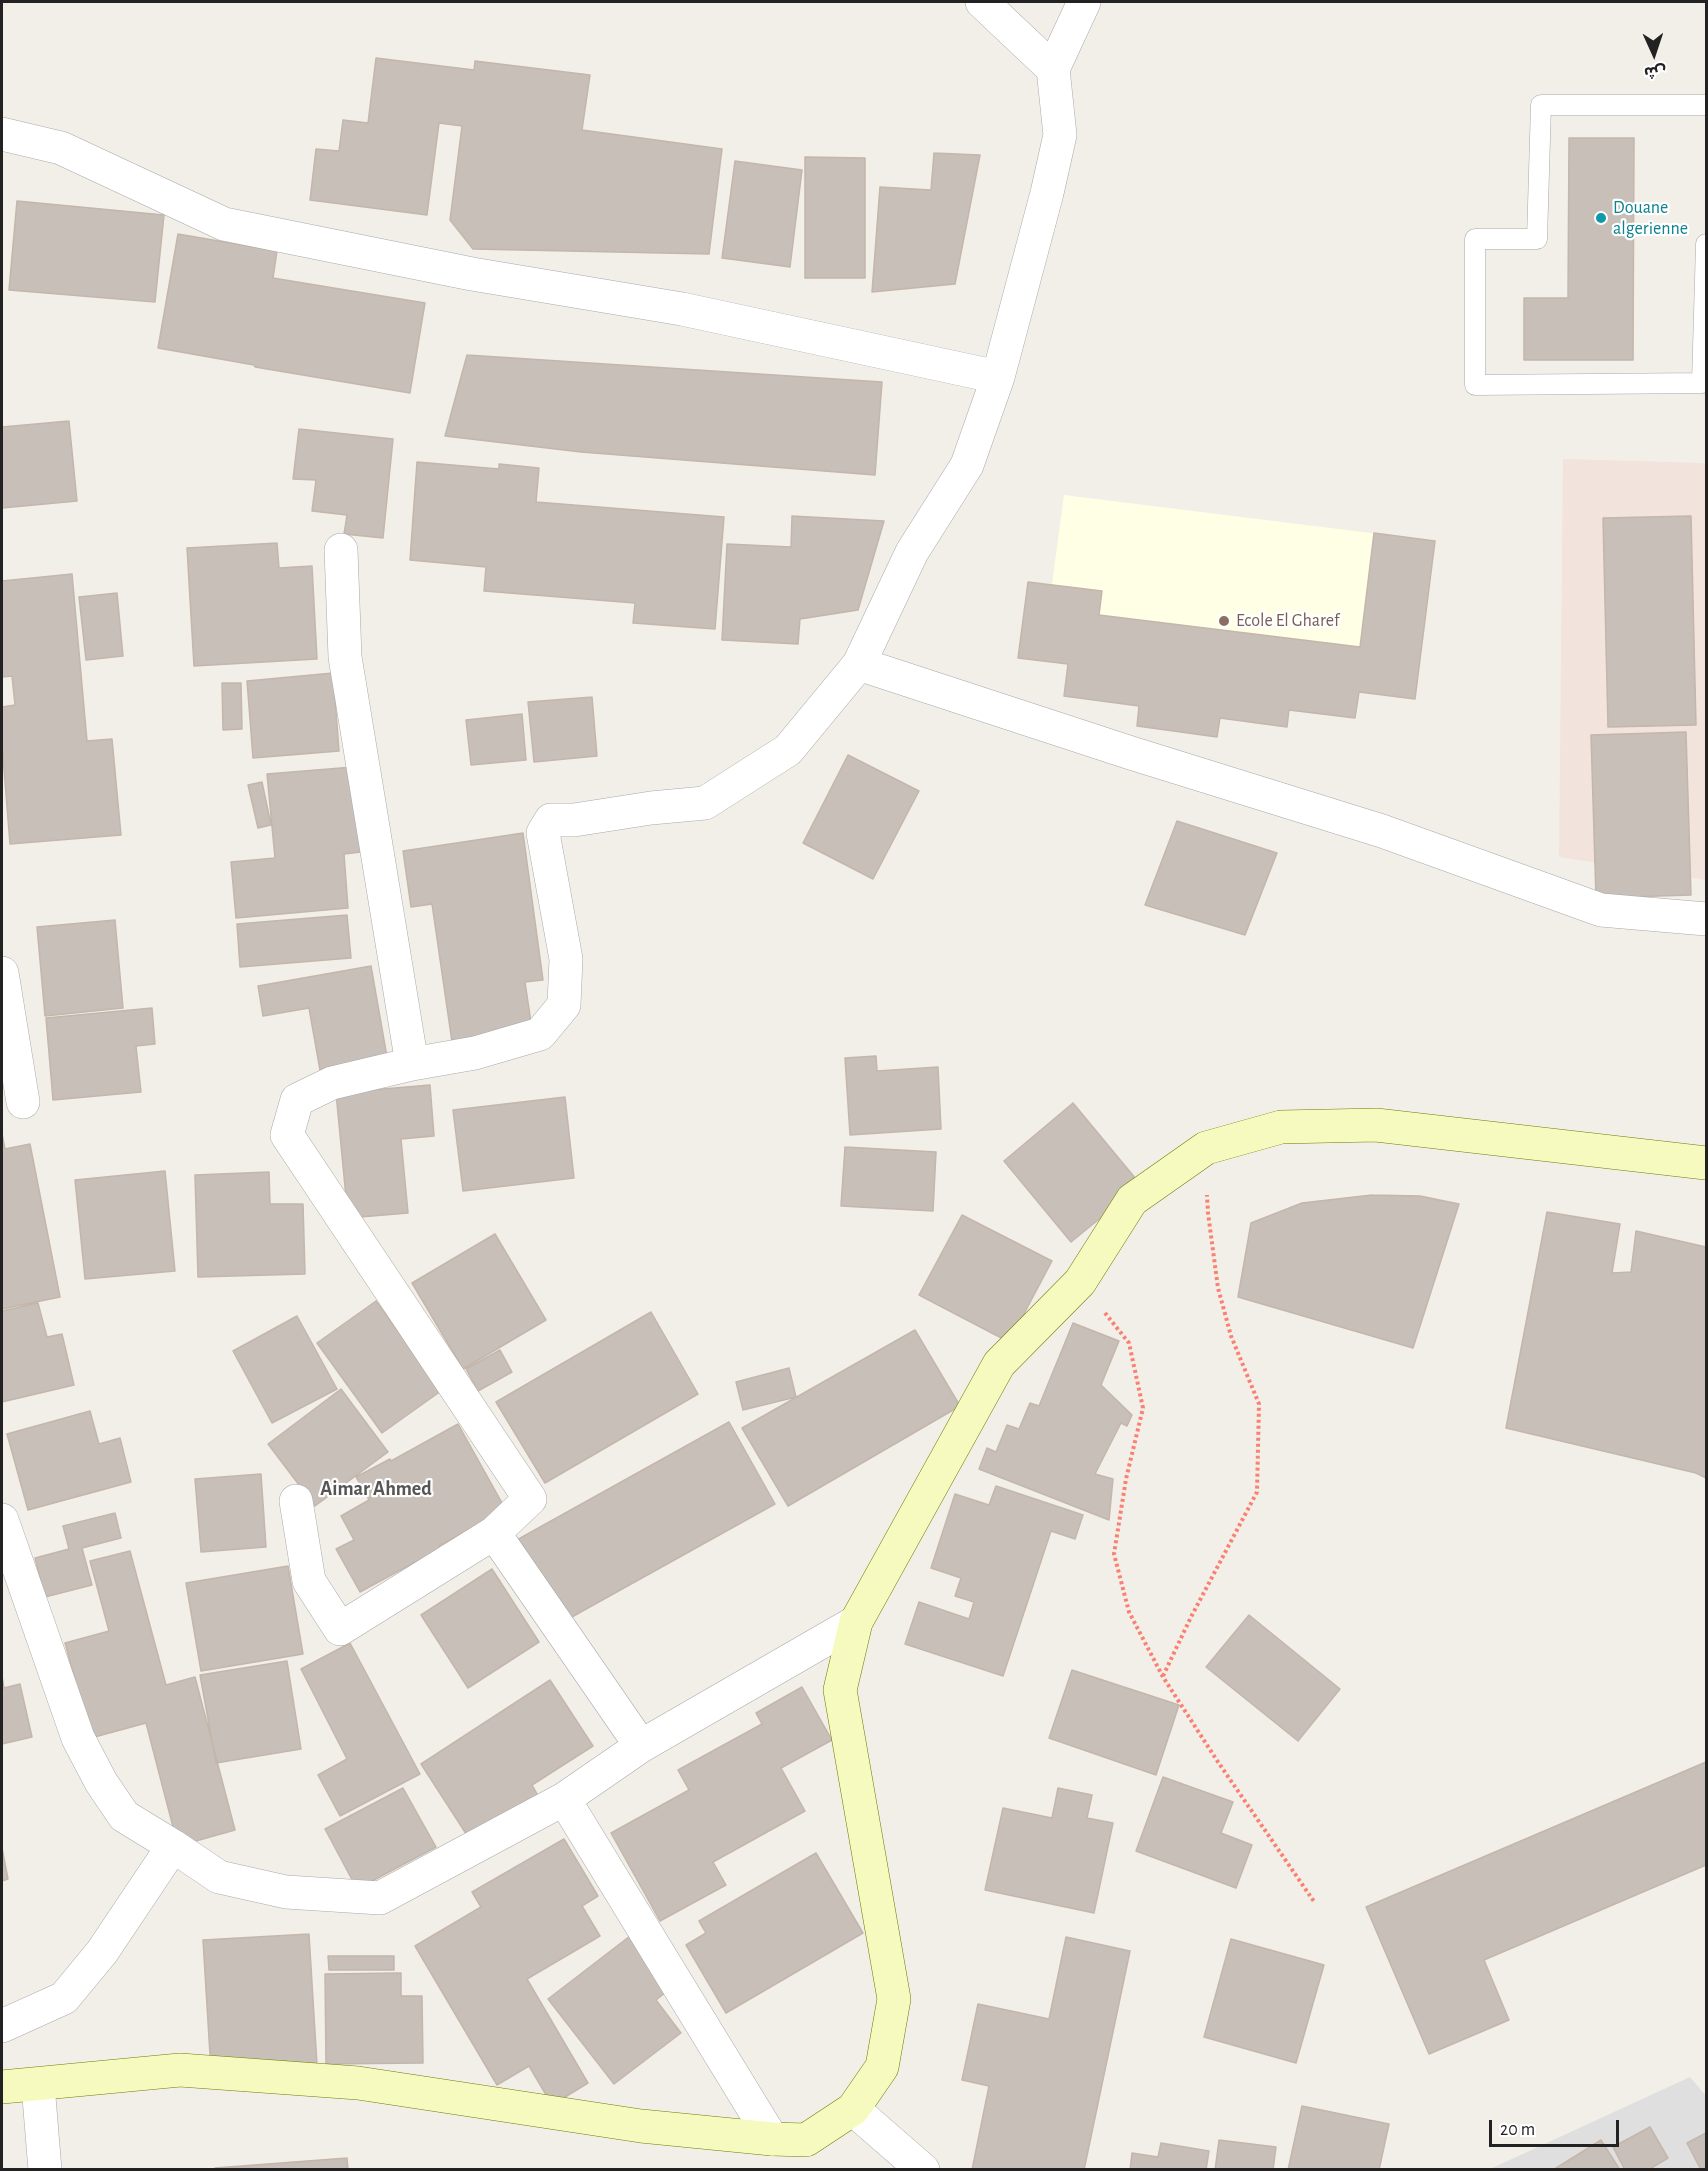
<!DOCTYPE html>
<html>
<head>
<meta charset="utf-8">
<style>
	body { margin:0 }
	#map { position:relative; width:1708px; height:2171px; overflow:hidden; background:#f2efe9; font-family:"Alegreya Sans","Noto Sans Arabic",sans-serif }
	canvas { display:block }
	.frame { position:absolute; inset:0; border:3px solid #222; pointer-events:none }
	.north { position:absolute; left:1624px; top:24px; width:60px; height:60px; -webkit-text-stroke:4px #fff; paint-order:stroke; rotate:177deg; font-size:16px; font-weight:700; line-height:24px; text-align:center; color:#222 }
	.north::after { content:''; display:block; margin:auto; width:21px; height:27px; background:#222; clip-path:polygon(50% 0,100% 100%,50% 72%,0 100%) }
	.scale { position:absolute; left:1489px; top:2120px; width:130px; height:27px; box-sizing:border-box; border:3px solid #222; border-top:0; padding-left:8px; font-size:18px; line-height:21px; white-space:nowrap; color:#222; -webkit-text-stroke:4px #fff; paint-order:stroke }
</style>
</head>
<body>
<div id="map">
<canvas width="1708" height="2171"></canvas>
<div class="frame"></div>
<div class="north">ش</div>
<div class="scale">20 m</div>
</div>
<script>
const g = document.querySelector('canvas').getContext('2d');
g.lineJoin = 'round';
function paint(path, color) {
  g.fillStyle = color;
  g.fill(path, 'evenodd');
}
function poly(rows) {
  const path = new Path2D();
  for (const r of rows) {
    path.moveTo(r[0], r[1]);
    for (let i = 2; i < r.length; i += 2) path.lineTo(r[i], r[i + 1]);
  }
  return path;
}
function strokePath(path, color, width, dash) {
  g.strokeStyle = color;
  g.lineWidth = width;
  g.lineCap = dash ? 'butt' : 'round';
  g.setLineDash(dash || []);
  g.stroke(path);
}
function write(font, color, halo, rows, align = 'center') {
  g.font = font + ' "Alegreya Sans",sans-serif';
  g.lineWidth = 4.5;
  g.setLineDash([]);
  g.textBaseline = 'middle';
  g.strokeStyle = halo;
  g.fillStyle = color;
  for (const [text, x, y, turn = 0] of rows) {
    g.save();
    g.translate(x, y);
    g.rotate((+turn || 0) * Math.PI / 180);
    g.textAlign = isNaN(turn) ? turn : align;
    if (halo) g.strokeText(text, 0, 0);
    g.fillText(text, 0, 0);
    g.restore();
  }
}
paint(poly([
	[1690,2077,1706,2096,1706,2169,1488,2170]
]), '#e0dfdf');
paint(poly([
	[1064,495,1435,541,1415,699,1359,692,1355,718,1290,710,1287,727,1220,718,1217,737,1137,726,1139,706,1068,664,1018,658,1028,582,1052,584]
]), '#ffffe5');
paint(poly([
	[1563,459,1706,463,1706,880,1559,857]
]), '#f3e3dd');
const building = poly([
	[376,58,474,70,475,61,590,75,582,130,722,149,709,254,473,249,450,220,462,126,439,123,427,215,310,200,316,149,339,151,343,120,368,123,376,58],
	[1569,138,1634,138,1633,360,1524,360,1524,298,1568,298,1569,138],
	[934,153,980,155,955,284,872,292,880,187,931,190,934,153],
	[805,157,865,158,865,278,805,278,805,157],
	[735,161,802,170,790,267,722,258,735,161],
	[17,201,164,215,155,302,9,290,17,201],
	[178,234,277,251,273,278,425,303,410,393,255,367,254,365,158,348,178,234],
	[467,355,882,382,875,475,581,452,445,436,467,355],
	[69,421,77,501,2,508,2,427,69,421],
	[299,429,393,439,383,538,344,534,347,515,312,511,316,480,293,479,299,429],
	[417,462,499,469,499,464,539,468,536,502,724,517,715,629,633,623,635,603,484,591,486,567,410,560,417,462],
	[792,516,884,521,858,610,800,619,798,644,722,640,727,544,791,547,792,516],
	[1691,516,1696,725,1608,727,1603,518,1691,516],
	[1374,533,1435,541,1415,699,1359,692,1355,718,1289,710,1287,727,1220,718,1217,737,1137,726,1139,706,1064,696,1068,664,1018,658,1028,582,1102,591,1099,615,1360,647,1374,533],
	[277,543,279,568,312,566,317,659,194,666,187,548,277,543],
	[72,574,87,741,112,739,121,835,10,844,2,744,2,707,15,705,12,676,2,677,2,581,72,574],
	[117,593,123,656,86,660,79,597,117,593],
	[333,673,339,751,253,758,247,681,333,673],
	[222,683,241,683,242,729,223,730,222,683],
	[592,697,597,756,534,762,528,702,592,697],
	[522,714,526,760,471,765,466,720,522,714],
	[1686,732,1691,895,1596,898,1591,735,1686,732],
	[848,755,919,791,873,879,803,843,848,755],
	[353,767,361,852,344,854,348,908,236,918,231,862,275,858,267,774,353,767],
	[262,782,271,825,258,828,248,785,262,782],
	[1177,821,1277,853,1245,935,1145,905,1177,821],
	[523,833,543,980,525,982,532,1029,452,1042,432,904,411,907,403,851,523,833],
	[347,915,351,958,240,967,237,924,347,915],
	[115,920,123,1008,45,1016,37,927,115,920],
	[371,966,387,1057,320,1070,309,1008,263,1016,258,986,371,966],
	[152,1008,155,1044,136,1046,141,1092,53,1100,46,1018,152,1008],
	[876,1056,877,1071,938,1067,941,1129,850,1135,845,1058,876,1056],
	[430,1085,434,1136,401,1139,408,1213,348,1218,336,1093,430,1085],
	[565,1097,574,1178,463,1191,453,1110,565,1097],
	[1073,1103,1141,1185,1071,1242,1004,1161,1073,1103],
	[2,1134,5,1149,30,1144,60,1297,2,1309,2,1134],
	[845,1147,936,1152,933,1211,841,1206,845,1147],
	[165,1171,175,1271,85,1279,75,1180,165,1171],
	[269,1172,270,1204,303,1204,305,1274,198,1277,195,1175,269,1172],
	[1372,1195,1420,1196,1459,1204,1413,1348,1238,1297,1251,1223,1302,1203,1372,1195],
	[1547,1212,1620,1224,1612,1273,1631,1272,1636,1231,1706,1247,1706,1478,1696,1473,1506,1428,1547,1212],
	[962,1215,1052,1261,1009,1342,919,1295,962,1215],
	[495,1234,546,1320,463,1369,412,1283,495,1234],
	[376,1301,441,1391,382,1433,317,1343,376,1301],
	[38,1303,47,1337,62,1334,74,1385,2,1402,2,1311,38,1303],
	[651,1312,698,1394,545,1483,496,1402,651,1312],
	[297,1316,337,1389,272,1423,233,1351,297,1316],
	[1073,1323,1119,1341,1101,1385,1132,1415,1127,1426,1121,1423,1095,1474,1113,1479,1109,1520,979,1469,987,1448,996,1452,1007,1425,1019,1429,1030,1403,1039,1406,1073,1323],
	[915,1330,960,1406,788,1506,742,1428,915,1330],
	[500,1350,512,1372,478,1391,466,1369,500,1350],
	[789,1368,796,1397,743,1410,736,1382,789,1368],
	[341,1389,388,1452,315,1506,268,1444,341,1389],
	[90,1411,99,1444,120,1438,131,1482,28,1510,7,1434,90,1411],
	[729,1422,775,1504,561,1623,515,1541,729,1422],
	[458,1424,506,1510,439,1546,447,1560,424,1573,417,1561,360,1592,336,1549,354,1540,341,1516,369,1500,356,1477,390,1459,391,1461,458,1424],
	[261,1474,266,1547,201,1552,195,1479,261,1474],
	[996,1486,1083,1515,1075,1539,1051,1531,1003,1676,905,1644,919,1602,969,1619,974,1602,955,1596,961,1578,931,1568,955,1494,989,1505,996,1486],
	[115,1513,121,1538,82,1548,92,1585,45,1597,35,1558,69,1549,63,1526,115,1513],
	[130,1551,166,1685,195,1677,235,1830,178,1846,146,1723,91,1738,65,1643,109,1631,90,1561,130,1551],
	[288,1566,303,1654,201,1671,186,1583,288,1566],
	[492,1569,539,1642,468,1688,421,1615,492,1569],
	[1249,1615,1340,1689,1298,1741,1206,1667,1249,1615],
	[350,1643,420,1774,340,1816,318,1775,347,1759,301,1669,350,1643],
	[287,1661,301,1749,216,1763,200,1675,287,1661],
	[1072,1670,1179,1705,1156,1775,1049,1738,1072,1670],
	[2,1676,4,1688,20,1684,32,1737,2,1744,2,1676],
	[550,1680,593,1746,532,1785,540,1799,472,1843,421,1764,550,1680],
	[802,1687,832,1740,781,1768,805,1811,713,1862,726,1885,660,1921,611,1833,689,1790,678,1770,762,1724,756,1713,802,1687],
	[1706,1762,1706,1865,1484,1960,1509,2020,1429,2054,1366,1907,1706,1762],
	[1163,1777,1233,1802,1221,1833,1252,1845,1236,1888,1136,1851,1163,1777],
	[403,1788,436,1847,357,1889,325,1829,403,1788],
	[1058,1788,1092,1795,1087,1818,1113,1823,1094,1913,985,1890,1003,1808,1052,1818,1058,1788],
	[564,1839,598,1896,582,1906,600,1936,527,1979,588,2083,552,2105,529,2066,497,2085,415,1946,481,1907,472,1892,564,1839],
	[2,1848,8,1879,2,1881,2,1848],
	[816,1853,863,1933,726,2013,686,1945,706,1933,699,1921,816,1853],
	[309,1934,317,2065,211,2071,203,1940,309,1934],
	[630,1936,670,1989,656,2000,681,2033,614,2084,548,1999,630,1936],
	[1066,1937,1130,1951,1084,2170,972,2170,989,2086,962,2080,978,2004,1049,2019,1066,1937],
	[1231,1939,1324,1965,1296,2063,1204,2037,1231,1939],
	[328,1956,394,1956,394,1970,329,1970,328,1956],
	[401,1973,401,1996,422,1996,423,2063,326,2064,325,1974,401,1973],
	[1302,2106,1389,2124,1379,2170,1288,2170,1302,2106],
	[1650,2127,1668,2158,1648,2170,1625,2170,1613,2147,1650,2127],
	[1706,2133,1706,2170,1701,2170,1687,2143,1706,2133],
	[1219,2140,1276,2147,1273,2170,1215,2170,1219,2140],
	[1601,2140,1620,2170,1553,2170,1601,2140],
	[1161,2143,1209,2151,1206,2170,1130,2170,1132,2153,1158,2157,1161,2143],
	[347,2158,348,2170,215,2168,347,2158]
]);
paint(building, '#c7bfb8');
strokePath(building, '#c4b6ab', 1.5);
const lane = poly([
	[1706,105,1541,105,1537,239,1475,239,1475,385,1702,383,1706,244]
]);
const street = poly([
	[982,2,1053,69],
	[2,134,61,148,224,224,472,274,682,309,998,377],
	[341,550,345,657,412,1064],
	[859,664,1131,753,1382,831,1601,910,1706,919],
	[2,973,23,1102],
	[296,1501,309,1581,340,1629,494,1533,530,1499,287,1135,297,1100,332,1083,412,1064,475,1053,540,1034,564,1005,566,959,543,833,551,820,574,820,651,808,705,803,788,750,859,664,912,552,967,465,998,377,1047,193,1060,135,1053,69,1084,2],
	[2,1520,78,1738,101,1782,124,1816,173,1846,102,1952,64,1998,2,2026],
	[494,1533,641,1746],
	[564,1799,772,2139],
	[173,1846,219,1877,286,1892,380,1898,564,1799,641,1746,856,1622],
	[38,2085,45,2170],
	[853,2109,923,2170]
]);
const secondary = poly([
	[2,2087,180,2070,358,2083,641,2126,772,2139,806,2140,853,2109,882,2067,894,1999,840,1690,856,1622,999,1364,1080,1282,1132,1200,1206,1148,1281,1127,1376,1125,1706,1163]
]);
strokePath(lane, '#a9a9a9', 21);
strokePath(street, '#a9a9a9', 34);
strokePath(secondary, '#707d05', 34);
strokePath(poly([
	[1105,1313,1129,1343,1143,1408,1126,1479,1114,1554,1129,1612,1163,1677,1218,1762,1315,1903],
	[1163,1676,1191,1617,1257,1492,1259,1404,1231,1336,1218,1288,1208,1213,1207,1195]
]), '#fa8072', 4, [3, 3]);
strokePath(lane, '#fff', 20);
strokePath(street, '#fff', 33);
strokePath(secondary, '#f7fabf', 33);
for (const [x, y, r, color] of [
	[1601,218,6,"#0f9aa8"],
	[1224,621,6,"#8d6e63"]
]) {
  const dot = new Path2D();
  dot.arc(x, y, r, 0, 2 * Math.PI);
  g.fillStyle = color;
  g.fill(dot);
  strokePath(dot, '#fff', 2);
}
write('18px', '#0d838f', '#fff', [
	["Douane",1613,208],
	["algerienne",1613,229]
], 'left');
write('18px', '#785e54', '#fff', [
	["Ecole El Gharef",1236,621]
], 'left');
write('bold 20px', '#555', '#fff', [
	["Aimar Ahmed",376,1489]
]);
</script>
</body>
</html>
